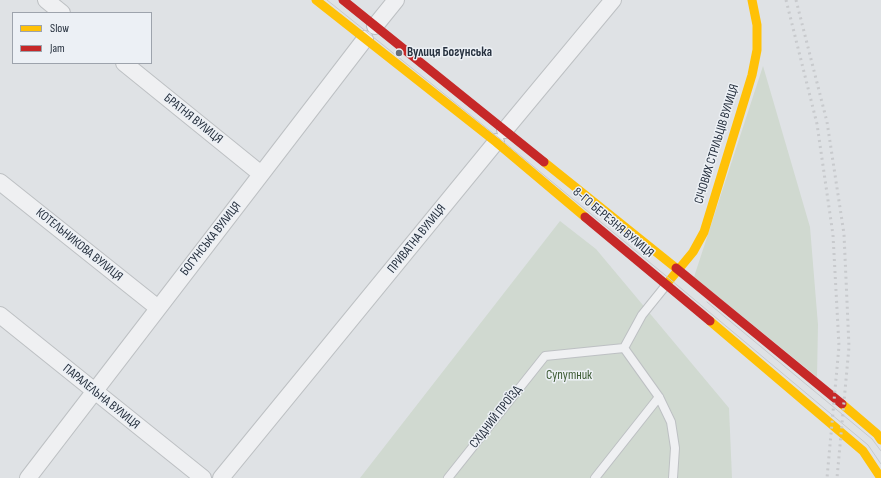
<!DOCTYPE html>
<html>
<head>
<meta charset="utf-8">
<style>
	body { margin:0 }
	#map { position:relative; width:881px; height:478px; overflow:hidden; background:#dfe2e5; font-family:"Sofia Sans Condensed",sans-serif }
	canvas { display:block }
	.legend { position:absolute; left:12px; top:12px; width:140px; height:52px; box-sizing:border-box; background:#ecf0f5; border:1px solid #9da3ac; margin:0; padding:5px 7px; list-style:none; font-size:12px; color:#26303e }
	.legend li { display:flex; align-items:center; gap:8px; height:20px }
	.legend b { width:20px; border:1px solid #9da3ac }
</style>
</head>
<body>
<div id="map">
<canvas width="881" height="478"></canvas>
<ul class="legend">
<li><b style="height:5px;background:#ffc107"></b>Slow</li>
<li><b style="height:5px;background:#c62828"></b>Jam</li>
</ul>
</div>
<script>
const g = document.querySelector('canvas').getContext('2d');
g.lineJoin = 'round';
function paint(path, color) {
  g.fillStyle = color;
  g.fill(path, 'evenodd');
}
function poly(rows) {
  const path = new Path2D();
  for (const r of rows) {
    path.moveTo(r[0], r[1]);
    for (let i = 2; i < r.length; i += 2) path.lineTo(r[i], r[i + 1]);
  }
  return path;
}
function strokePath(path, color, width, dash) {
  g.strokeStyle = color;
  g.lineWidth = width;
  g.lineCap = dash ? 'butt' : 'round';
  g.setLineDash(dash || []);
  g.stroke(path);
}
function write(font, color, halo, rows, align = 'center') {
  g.font = font + ' "Sofia Sans Condensed",sans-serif';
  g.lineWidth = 3;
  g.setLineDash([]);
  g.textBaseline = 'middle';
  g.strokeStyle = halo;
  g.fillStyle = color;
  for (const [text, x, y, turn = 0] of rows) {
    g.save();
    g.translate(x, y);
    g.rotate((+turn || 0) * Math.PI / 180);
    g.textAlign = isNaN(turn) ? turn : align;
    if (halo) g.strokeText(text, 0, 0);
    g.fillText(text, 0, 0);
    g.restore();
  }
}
paint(poly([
	[763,66,810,227,818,325,817,377,694,277],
	[560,221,596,249,729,408,732,478,360,478]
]), '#d0d9d0');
const lane = poly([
	[624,348,659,397,671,422,675,448,673,478],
	[624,348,642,315,667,284],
	[448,478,545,356,624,348],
	[595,478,659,397]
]);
const street = poly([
	[46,0,62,13],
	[375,26,396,0],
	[124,63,261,174],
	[505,130,613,0],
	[0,182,158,308],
	[0,315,203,478],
	[28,478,365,39],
	[221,478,496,142]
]);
strokePath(lane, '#bdc0c3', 10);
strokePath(street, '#bdc0c3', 18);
strokePath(lane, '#eff0f2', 8);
strokePath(street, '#eff0f2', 16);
strokePath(poly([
	[316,0,496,142,585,217],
	[544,162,676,268],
	[669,281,693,252,704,232,752,75,757,50,757,25,752,0],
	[710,321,863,451,881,478],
	[842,404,877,434,881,440]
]), '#ffc107', 9);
strokePath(poly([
	[343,0,544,162],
	[585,217,710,321],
	[676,268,842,404]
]), '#c62828', 9);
strokePath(poly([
	[327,0,499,138,671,280,868,445,881,464],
	[707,302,872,439,881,451]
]), '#c8cacd', 1);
strokePath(poly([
	[786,0,817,124,833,235,839,346,827,478],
	[796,0,827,122,844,234,849,347,837,478]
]), '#c8cacd', 3, [2, 4]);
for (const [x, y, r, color] of [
	[399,53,4,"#676e78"]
]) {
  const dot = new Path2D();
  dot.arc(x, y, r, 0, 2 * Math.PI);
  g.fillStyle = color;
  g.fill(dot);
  strokePath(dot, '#ecf0f5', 1.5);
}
write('bold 13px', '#26303e', '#ecf0f5', [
	["Вулиця Богунська",407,53]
], 'left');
write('13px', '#26303e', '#ecf0f5', [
	["БРАТНЯ ВУЛИЦЯ",193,119,39],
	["СІЧОВИХ СТРІЛЬЦІВ ВУЛИЦЯ",717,144,-73],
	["8-ГО БЕРЕЗНЯ ВУЛИЦЯ",613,223,40],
	["БОГУНСЬКА ВУЛИЦЯ",211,239,-52],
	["ПРИВАТНА ВУЛИЦЯ",417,239,-51],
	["КОТЕЛЬНИКОВА ВУЛИЦЯ",79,245,39],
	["ПАРАЛЕЛЬНА ВУЛИЦЯ",101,397,39],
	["СХІДНИЙ ПРОЇЗД",496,417,-52]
]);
write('13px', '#3c5a33', '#ecf0f5', [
	["Супутник",569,376]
]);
</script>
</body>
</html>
